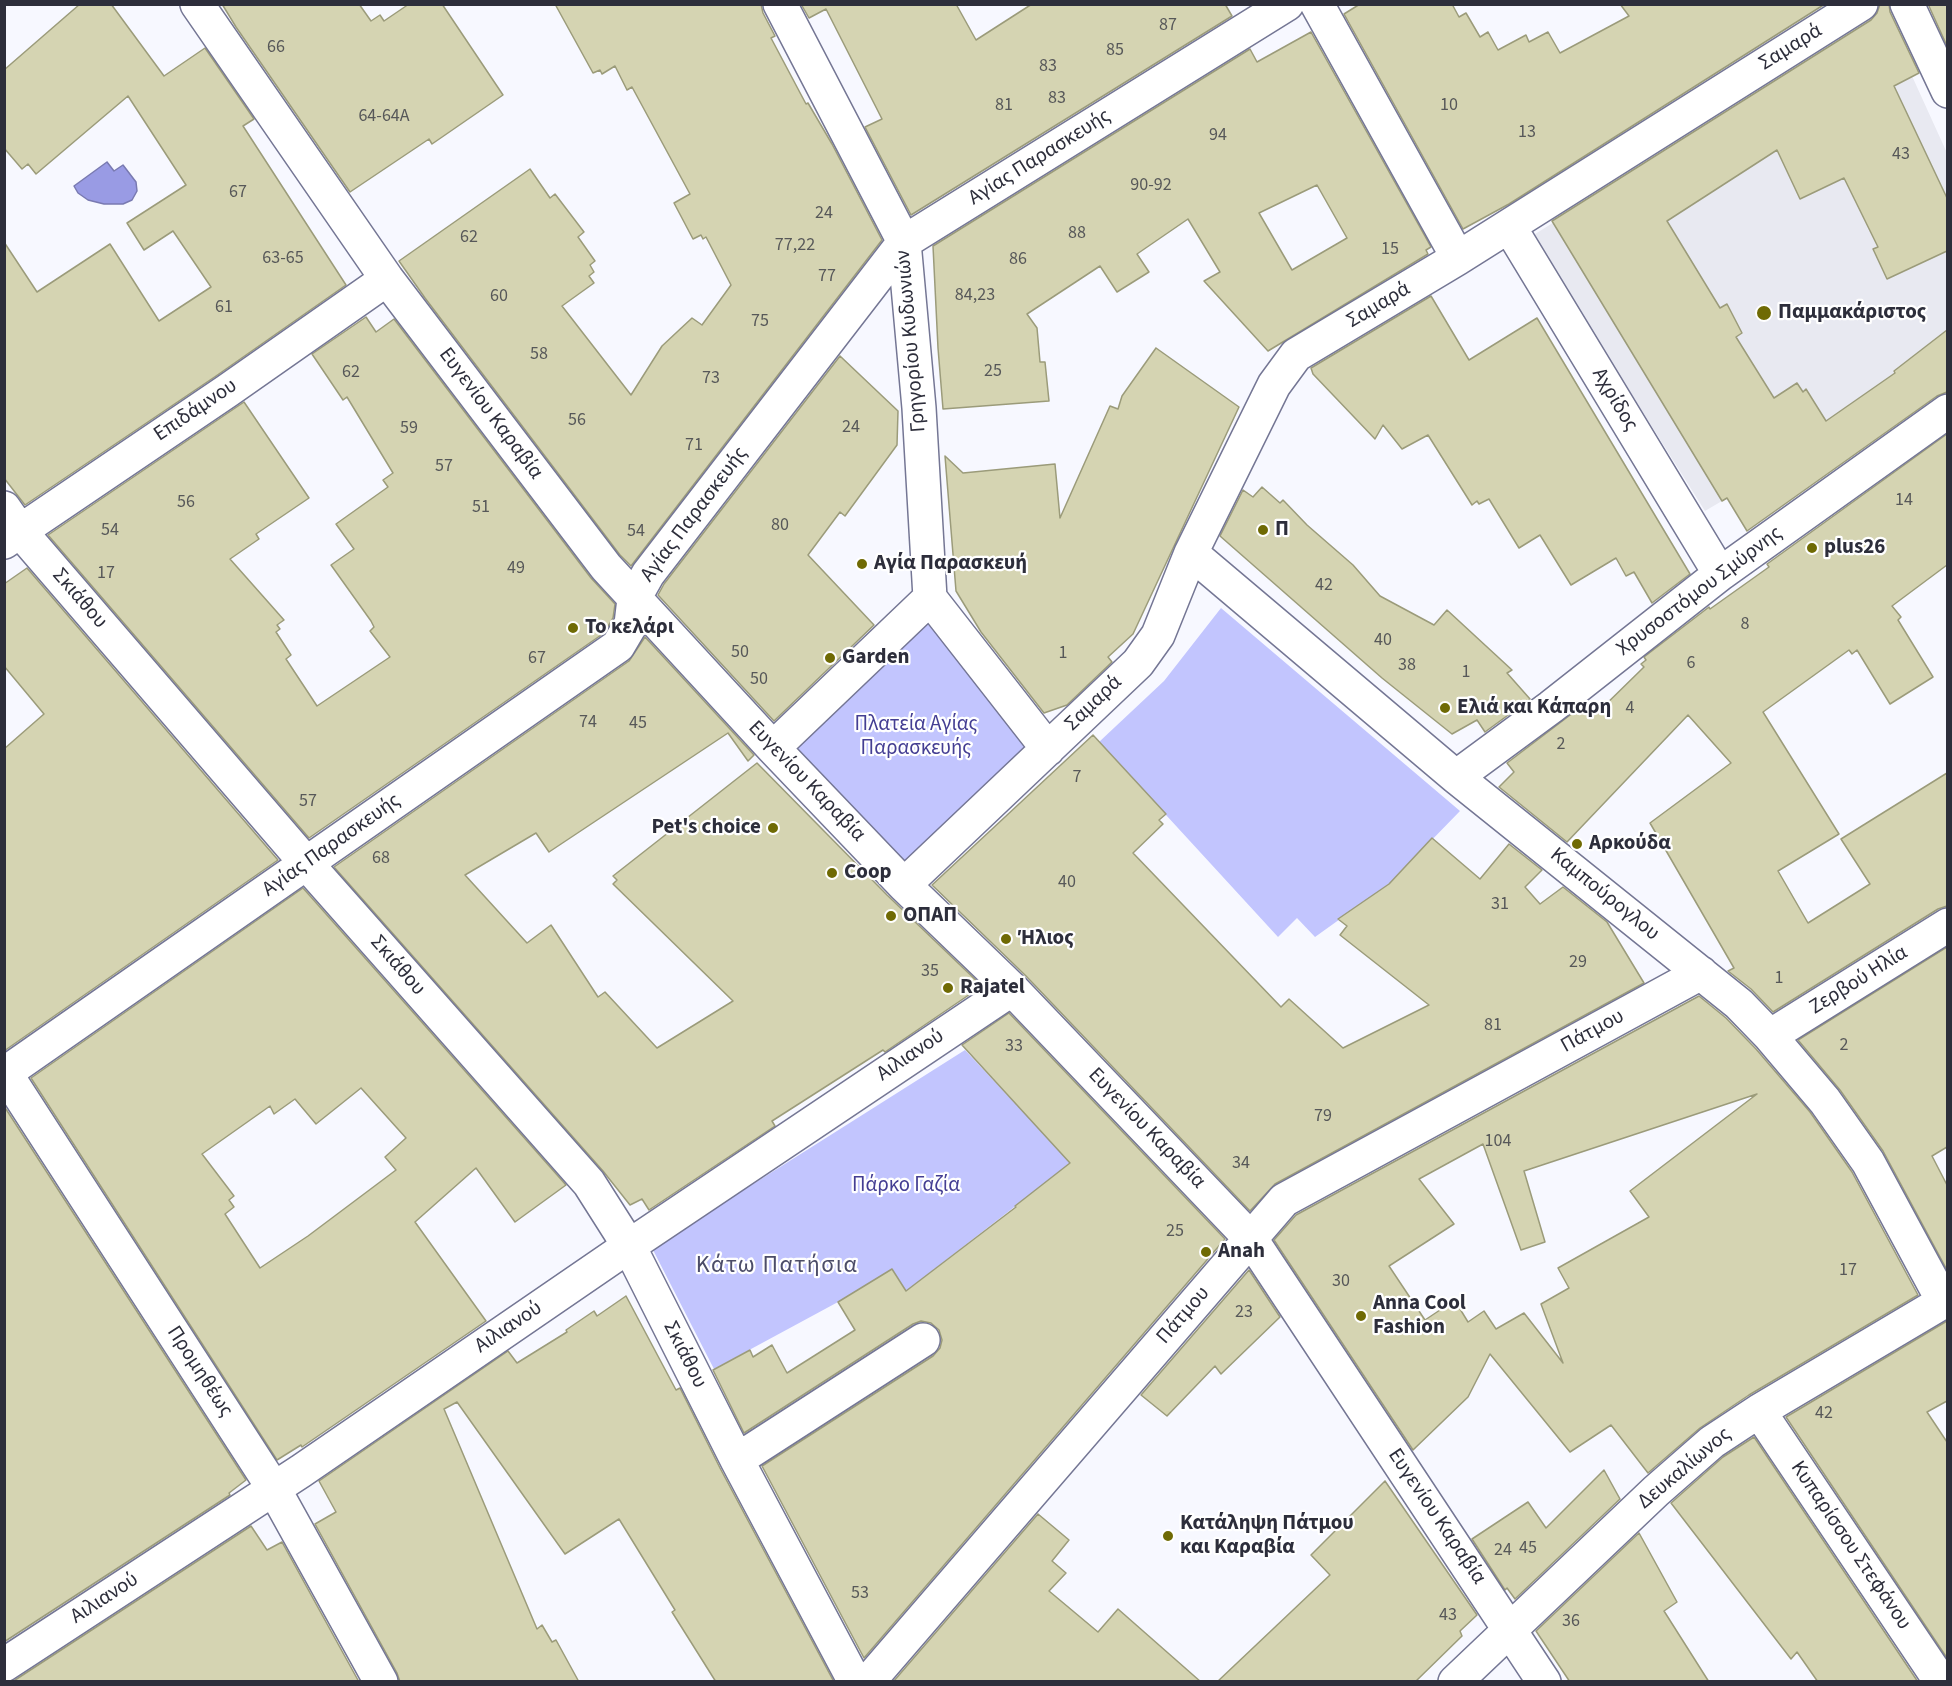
<!DOCTYPE html>
<html>
<head>
<meta charset="utf-8">
<style>
	body { margin:0 }
	#map { position:relative; width:1952px; height:1686px; overflow:hidden; background:#f7f8ff; font-family:"Source Sans 3",sans-serif }
	canvas { display:block }
	.frame { position:absolute; inset:0; border:6px solid #2d2e3b; pointer-events:none }
</style>
</head>
<body>
<div id="map">
<canvas width="1952" height="1686"></canvas>
<div class="frame"></div>
</div>
<script>
const g = document.querySelector('canvas').getContext('2d');
g.lineJoin = 'round';
function paint(path, color) {
  g.fillStyle = color;
  g.fill(path, 'evenodd');
}
function poly(rows) {
  const path = new Path2D();
  for (const r of rows) {
    path.moveTo(r[0], r[1]);
    for (let i = 2; i < r.length; i += 2) path.lineTo(r[i], r[i + 1]);
  }
  return path;
}
function strokePath(path, color, width, dash) {
  g.strokeStyle = color;
  g.lineWidth = width;
  g.lineCap = dash ? 'butt' : 'round';
  g.setLineDash(dash || []);
  g.stroke(path);
}
function write(font, color, halo, rows, align = 'center') {
  g.font = font + ' "Source Sans 3",sans-serif';
  g.lineWidth = 4.5;
  g.setLineDash([]);
  g.textBaseline = 'middle';
  g.strokeStyle = halo;
  g.fillStyle = color;
  for (const [text, x, y, turn = 0] of rows) {
    g.save();
    g.translate(x, y);
    g.rotate((+turn || 0) * Math.PI / 180);
    g.textAlign = isNaN(turn) ? turn : align;
    if (halo) g.strokeText(text, 0, 0);
    g.fillText(text, 0, 0);
    g.restore();
  }
}
paint(poly([
	[1912,76,1947,153,1947,390,1744,525,1727,498,1705,511,1532,236,1721,117]
]), '#e8e9f1');
paint(poly([
	[1221,608,1460,811,1389,884,1315,937,1297,918,1278,937,1099,742,1164,681],
	[926,613,1031,745,902,865,790,741],
	[965,1050,1071,1163,906,1291,892,1269,838,1302,714,1369,652,1248]
]), '#c2c5fe');
const water = poly([
	[107,162,114,171,123,165,136,182,137,191,132,200,123,204,104,204,88,200,78,193,74,186,107,162]
]);
paint(water, '#999be4');
strokePath(water, '#797ab1', 1.5);
const building = poly([
	[80,4,111,4,164,76,205,48,254,119,243,126,346,285,216,376,25,505,4,478,4,242,37,292,110,244,159,321,211,287,173,231,144,250,127,223,186,185,128,96,36,174,28,164,22,169,4,148,4,70,80,4],
	[222,4,359,4,371,21,380,15,384,21,409,4,442,4,503,95,432,144,429,139,350,192,236,27,222,4],
	[555,4,761,4,763,13,775,36,771,38,806,104,808,103,832,144,882,240,631,566,620,555,425,298,399,261,530,169,550,198,555,194,584,232,578,237,595,261,590,265,594,272,589,276,594,283,562,306,631,395,662,346,692,318,702,325,731,285,706,237,703,239,701,235,693,239,674,203,690,194,632,87,627,90,615,66,602,74,600,70,593,73,555,4],
	[801,4,956,4,976,40,1032,4,1225,4,1232,16,911,215,865,127,882,119,826,9,809,18,801,4],
	[1360,4,1452,4,1459,17,1466,13,1480,37,1488,32,1498,50,1526,35,1529,42,1548,32,1560,53,1629,16,1620,4,1825,4,1509,204,1463,229,1344,14,1360,4],
	[1880,4,1889,4,1890,12,1919,73,1894,86,1947,198,1947,251,1887,279,1873,249,1878,247,1844,178,1800,199,1777,150,1667,221,1720,308,1727,304,1742,333,1736,337,1774,398,1797,383,1803,392,1806,389,1826,421,1895,373,1894,371,1947,330,1947,392,1937,396,1747,531,1727,498,1722,501,1552,221,1871,20,1877,13,1880,4],
	[1928,4,1947,4,1947,46,1928,4],
	[1311,32,1431,247,1426,250,1428,254,1268,351,1204,281,1220,272,1188,219,1137,254,1149,272,1117,292,1100,266,1027,314,1037,328,1040,362,1045,362,1049,401,943,409,938,348,933,246,1250,49,1257,62,1311,32],
	[1317,185,1347,238,1292,270,1259,213,1317,185],
	[1431,296,1469,360,1537,318,1690,574,1652,603,1634,572,1626,576,1616,558,1571,585,1540,535,1519,548,1489,499,1479,504,1477,501,1472,505,1428,435,1402,449,1383,425,1375,439,1313,374,1311,368,1431,296],
	[366,317,376,332,394,319,591,578,615,604,613,618,604,633,309,838,48,535,244,402,309,498,256,534,259,539,230,559,284,620,277,625,280,629,276,632,291,655,286,659,317,706,390,657,370,631,374,627,371,621,331,565,354,549,336,524,388,487,383,480,393,473,347,397,343,400,312,354,366,317],
	[1156,348,1239,407,1133,634,1108,657,1112,662,1067,705,1044,713,981,632,956,591,945,456,963,473,1055,464,1060,518,1110,406,1118,409,1122,396,1156,348],
	[840,356,898,411,897,445,845,516,840,512,808,555,874,625,774,721,658,595,664,584,840,356],
	[1947,434,1947,565,1892,606,1901,617,1898,620,1933,677,1890,704,1857,650,1852,654,1849,650,1763,712,1839,834,1778,871,1808,923,1870,884,1841,839,1947,773,1947,906,1938,909,1773,1012,1751,989,1728,971,1734,968,1650,823,1731,763,1688,715,1567,842,1499,787,1514,772,1507,763,1586,703,1596,714,1644,667,1641,664,1646,660,1644,657,1709,607,1710,609,1769,567,1767,564,1947,434],
	[1262,487,1280,503,1283,500,1307,525,1353,565,1380,596,1434,625,1447,610,1512,670,1507,673,1530,699,1485,732,1477,720,1452,734,1382,678,1220,536,1243,490,1253,497,1262,487],
	[27,568,278,860,4,1051,4,749,44,714,4,666,4,584,27,568],
	[645,637,754,755,748,761,728,733,549,852,536,833,465,875,527,943,551,925,598,997,605,992,657,1048,733,1001,613,884,617,880,613,876,757,763,887,895,982,986,885,1052,883,1050,772,1121,775,1126,649,1210,642,1199,630,1205,603,1171,334,867,629,661,645,637],
	[1093,735,1166,814,1159,820,1163,824,1133,853,1281,1007,1289,999,1343,1048,1429,1005,1340,935,1347,926,1338,919,1389,884,1432,838,1480,879,1509,844,1542,870,1525,887,1540,904,1563,887,1607,922,1644,983,1275,1184,1250,1211,1026,976,932,885,1093,735],
	[303,888,566,1185,515,1222,476,1168,415,1222,486,1321,302,1447,301,1445,277,1460,31,1078,303,888],
	[361,1088,406,1138,385,1157,396,1170,308,1236,260,1268,225,1214,234,1207,229,1200,234,1196,202,1154,270,1106,274,1114,295,1099,316,1124,361,1088],
	[1947,947,1947,1147,1932,1156,1947,1185,1947,1270,1883,1151,1840,1090,1798,1040,1947,947],
	[1699,996,1726,1018,1756,1049,1810,1112,1852,1172,1918,1295,1749,1395,1700,1428,1648,1473,1611,1425,1570,1452,1490,1354,1468,1397,1413,1450,1274,1240,1296,1215,1699,996],
	[1757,1094,1630,1191,1649,1217,1558,1268,1569,1288,1541,1304,1563,1363,1524,1313,1496,1329,1484,1311,1468,1322,1457,1304,1451,1308,1449,1304,1425,1320,1389,1266,1454,1224,1419,1179,1483,1144,1521,1250,1545,1242,1524,1171,1757,1094],
	[1009,1013,1225,1239,864,1658,762,1466,933,1356,940,1348,942,1340,939,1330,931,1323,921,1321,913,1324,744,1433,713,1370,750,1350,753,1357,772,1345,787,1373,855,1330,838,1302,892,1269,906,1291,1016,1207,1015,1206,1070,1163,962,1045,1009,1013],
	[4,1106,246,1480,229,1493,230,1495,4,1642,4,1106],
	[1249,1270,1280,1317,1221,1374,1215,1366,1167,1416,1141,1395,1249,1270],
	[626,1296,676,1390,680,1388,720,1468,834,1682,716,1682,672,1612,675,1610,619,1519,565,1554,457,1402,444,1409,518,1584,537,1629,542,1625,552,1642,556,1640,579,1682,400,1682,397,1673,315,1524,336,1512,319,1481,508,1351,517,1363,567,1332,566,1330,594,1311,597,1316,626,1296],
	[1947,1321,1947,1401,1927,1412,1947,1442,1947,1658,1786,1417,1947,1321],
	[1754,1437,1918,1682,1818,1682,1797,1652,1791,1659,1671,1503,1723,1457,1754,1437],
	[1604,1470,1620,1499,1515,1599,1507,1588,1505,1590,1472,1539,1528,1502,1546,1528,1604,1470],
	[1385,1481,1477,1615,1460,1631,1462,1636,1415,1682,1217,1682,1330,1575,1311,1555,1385,1481],
	[1038,1514,1069,1540,1052,1561,1066,1573,1049,1591,1098,1632,1118,1609,1201,1682,893,1682,1038,1514],
	[251,1526,267,1550,282,1542,359,1682,12,1682,251,1526],
	[1639,1533,1677,1602,1664,1611,1709,1682,1570,1682,1536,1631,1639,1533]
]);
paint(building, '#d5d4b2');
strokePath(building, '#9b9b7a', 1.5);
const minor = poly([
	[197,4,387,279,606,567,773,748,904,885,1012,989,1251,1239,1544,1682],
	[780,4,904,242,919,408,930,598],
	[1317,4,1458,258],
	[1907,4,1948,91],
	[1509,226,1720,574],
	[4,508,20,531,306,863,589,1183,629,1246,737,1460,855,1682],
	[4,542,227,391,387,279],
	[1191,553,1456,777,1739,1004,1770,1036,1825,1101,1868,1162,1943,1301],
	[930,598,1048,749],
	[773,748,930,598],
	[1456,777,1551,707,1720,574,1948,411],
	[904,885,1138,663,1158,635,1191,553,1274,385,1296,355,1458,258,1861,4],
	[1770,1036,1948,925],
	[4,1071,274,1489,381,1682],
	[4,1074,618,646,631,624,634,599,648,574,904,242,1287,4],
	[1759,1411,1941,1682],
	[737,1460,923,1340],
	[4,1665,301,1471,629,1246,1012,989],
	[868,1682,1284,1200,1701,973],
	[1455,1682,1656,1491,1712,1442,1759,1411,1948,1299]
]);
strokePath(minor, '#747694', 36);
strokePath(minor, '#fff', 33);
for (const [x, y, r, color] of [
	[1764,313,8,"#6f6a04"],
	[1263,530,6,"#6f6a04"],
	[1812,548,6,"#6f6a04"],
	[862,564,6,"#6f6a04"],
	[573,628,6,"#6f6a04"],
	[830,658,6,"#6f6a04"],
	[1445,708,6,"#6f6a04"],
	[773,828,6,"#6f6a04"],
	[1577,844,6,"#6f6a04"],
	[832,873,6,"#6f6a04"],
	[891,916,6,"#6f6a04"],
	[1006,939,6,"#6f6a04"],
	[948,988,6,"#6f6a04"],
	[1206,1252,6,"#6f6a04"],
	[1361,1316,6,"#6f6a04"],
	[1168,1536,6,"#6f6a04"]
]) {
  const dot = new Path2D();
  dot.arc(x, y, r, 0, 2 * Math.PI);
  g.fillStyle = color;
  g.fill(dot);
  strokePath(dot, '#fff', 2);
}
write('18px', '#575859', null, [
	["87",1168,26],
	["66",276,48],
	["85",1115,51],
	["83",1048,67],
	["83",1057,99],
	["81",1004,106],
	["10",1449,106],
	["64-64A",384,117],
	["13",1527,133],
	["94",1218,136],
	["43",1901,155],
	["90-92",1151,186],
	["67",238,193],
	["24",824,214],
	["88",1077,234],
	["62",469,238],
	["77,22",795,246],
	["15",1390,250],
	["63-65",283,259],
	["86",1018,260],
	["77",827,277],
	["84,23",975,296],
	["60",499,297],
	["61",224,308],
	["75",760,322],
	["58",539,355],
	["25",993,372],
	["62",351,373],
	["73",711,379],
	["56",577,421],
	["24",851,428],
	["59",409,429],
	["71",694,446],
	["57",444,467],
	["14",1904,501],
	["56",186,503],
	["51",481,508],
	["80",780,526],
	["54",110,531],
	["54",636,532],
	["49",516,569],
	["17",106,574],
	["42",1324,586],
	["8",1745,625],
	["40",1383,641],
	["50",740,653],
	["1",1063,654],
	["67",537,659],
	["6",1691,664],
	["38",1407,666],
	["1",1466,673],
	["50",759,680],
	["4",1630,709],
	["74",588,723],
	["45",638,724],
	["2",1561,745],
	["7",1077,778],
	["57",308,802],
	["68",381,859],
	["40",1067,883],
	["31",1500,905],
	["29",1578,963],
	["35",930,972],
	["1",1779,979],
	["81",1493,1026],
	["2",1844,1046],
	["33",1014,1047],
	["79",1323,1117],
	["104",1498,1142],
	["34",1241,1164],
	["25",1175,1232],
	["17",1848,1271],
	["30",1341,1282],
	["23",1244,1313],
	["42",1824,1414],
	["45",1528,1549],
	["24",1503,1551],
	["53",860,1594],
	["43",1448,1616],
	["36",1571,1622]
]);
write('21px', '#2d2e3b', '#fff', [
	["Σαμαρά",1791,48,-32],
	["Αγίας Παρασκευής",1040,158,-32],
	["Σαμαρά",1379,306,-31],
	["Γρηγορίου Κυδωνιών",912,341,-95],
	["Αχρίδος",1614,400,59],
	["Επιδάμνου",196,411,-34],
	["Ευγενίου Καραβία",490,414,53],
	["Αγίας Παρασκευής",695,515,-53],
	["Χρυσοστόμου Σμύρνης",1700,592,-37],
	["Σκιάθου",79,599,49],
	["Σαμαρά",1094,704,-44],
	["Ευγενίου Καραβία",806,782,46],
	["Αγίας Παρασκευής",332,846,-35],
	["Καμπούρογλου",1604,895,39],
	["Σκιάθου",397,966,49],
	["Ζερβού Ηλία",1859,981,-32],
	["Πάτμου",1593,1032,-29],
	["Αιλιανού",911,1056,-34],
	["Ευγενίου Καραβία",1146,1129,46],
	["Πάτμου",1184,1316,-49],
	["Αιλιανού",509,1328,-34],
	["Σκιάθου",684,1355,63],
	["Προμηθέως",199,1372,57],
	["Δευκαλίωνος",1685,1469,-40],
	["Ευγενίου Καραβία",1436,1517,56],
	["Κυπαρίσσου Στεφάνου",1850,1546,56],
	["Αιλιανού",105,1599,-33]
]);
write('bold 21px', '#2d2e3b', '#fff', [
	["Παμμακάριστος",1778,313],
	["Π",1275,530],
	["plus26",1824,548],
	["Αγία Παρασκευή",874,564],
	["Το κελάρι",585,628],
	["Garden",842,658],
	["Ελιά και Κάπαρη",1457,708],
	["Pet's choice",761,828,"right"],
	["Αρκούδα",1589,844],
	["Coop",844,873],
	["ΟΠΑΠ",903,916],
	["Ήλιος",1018,939],
	["Rajatel",960,988],
	["Anah",1218,1252],
	["Anna Cool",1373,1304],
	["Fashion",1373,1328],
	["Κατάληψη Πάτμου",1180,1524],
	["και Καραβία",1180,1548]
], 'left');
write('21px', '#443e93', '#fff', [
	["Πλατεία Αγίας",916,725],
	["Παρασκευής",916,749],
	["Πάρκο Γαζία",906,1186]
]);
g.letterSpacing = '1.5px';
write('24px', '#4c4d69', '#fff', [
	["Κάτω Πατήσια",777,1267]
]);
g.letterSpacing = '0px';
</script>
</body>
</html>
